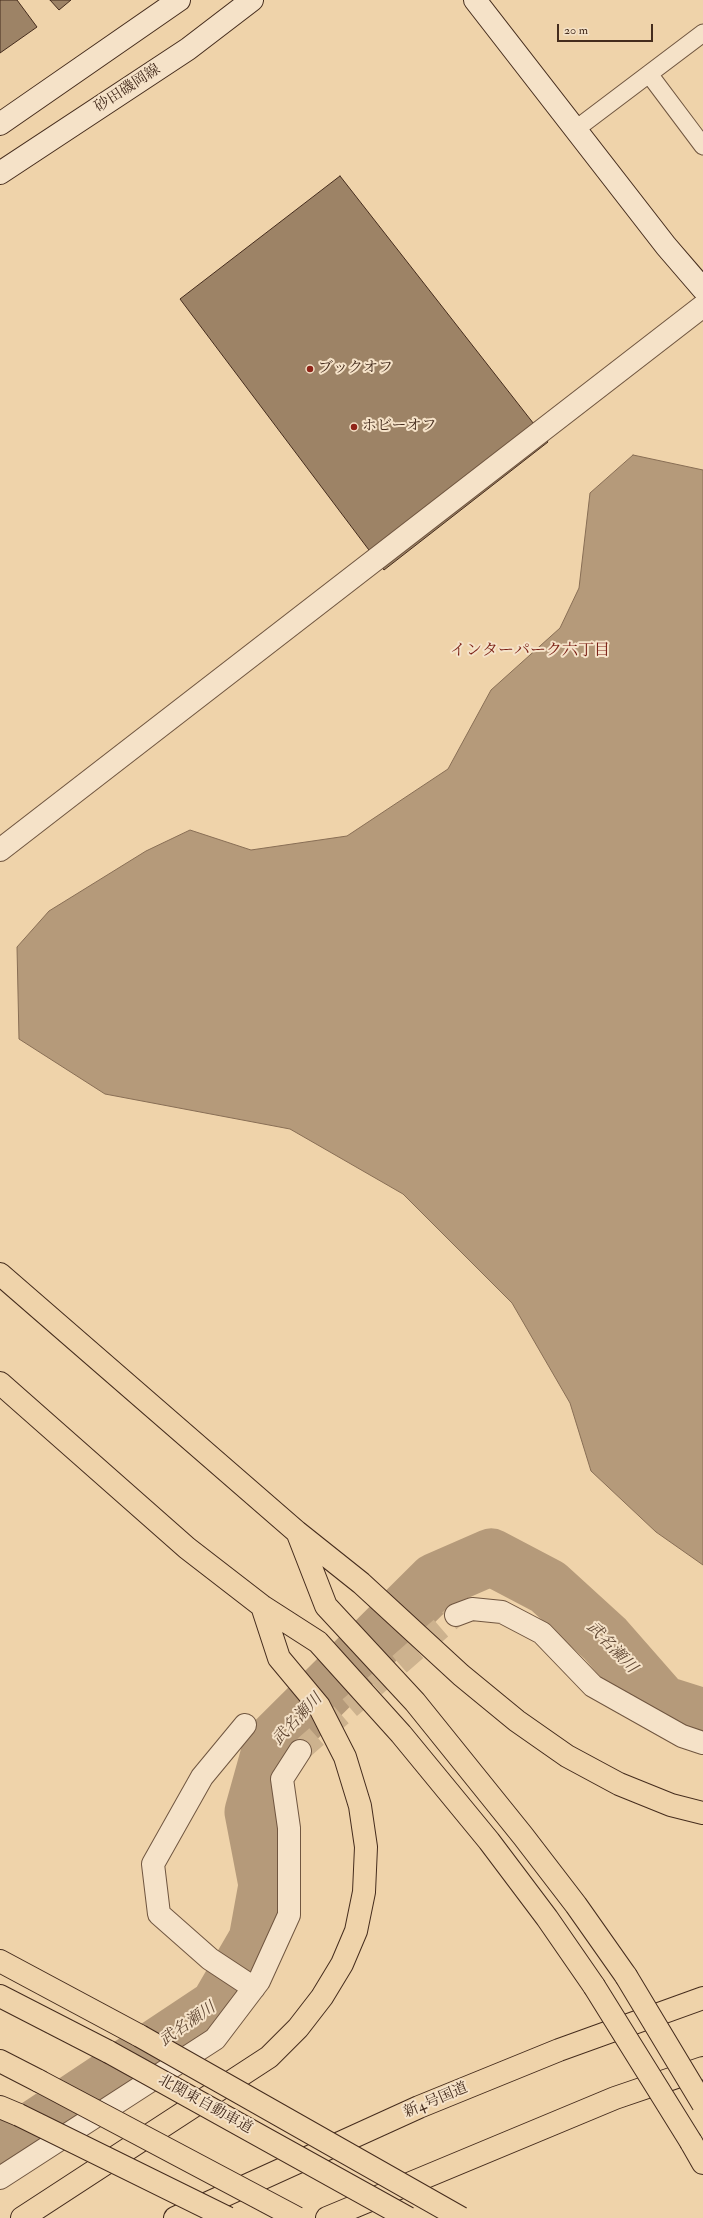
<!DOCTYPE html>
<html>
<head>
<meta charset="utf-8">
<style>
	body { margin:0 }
	#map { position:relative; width:703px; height:2218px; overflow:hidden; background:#efd3aa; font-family:"IM FELL Double Pica",serif }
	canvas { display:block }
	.scale { position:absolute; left:557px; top:24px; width:96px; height:18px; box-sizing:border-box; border:2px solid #452c1d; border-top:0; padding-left:5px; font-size:12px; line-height:14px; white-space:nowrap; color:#452c1d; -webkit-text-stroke:3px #f5e2c8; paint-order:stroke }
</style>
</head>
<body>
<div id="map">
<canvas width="703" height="2218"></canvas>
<div class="scale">20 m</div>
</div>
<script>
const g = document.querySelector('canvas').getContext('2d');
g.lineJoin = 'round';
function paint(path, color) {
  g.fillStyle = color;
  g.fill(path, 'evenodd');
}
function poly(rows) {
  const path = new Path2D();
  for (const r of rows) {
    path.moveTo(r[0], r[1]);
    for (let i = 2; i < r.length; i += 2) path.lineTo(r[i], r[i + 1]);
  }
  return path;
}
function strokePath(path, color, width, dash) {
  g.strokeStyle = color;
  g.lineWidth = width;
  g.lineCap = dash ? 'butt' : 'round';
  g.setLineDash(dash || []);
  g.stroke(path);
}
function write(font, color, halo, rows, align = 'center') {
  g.font = font + ' "IM FELL Double Pica","Noto Serif JP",serif';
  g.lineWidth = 4;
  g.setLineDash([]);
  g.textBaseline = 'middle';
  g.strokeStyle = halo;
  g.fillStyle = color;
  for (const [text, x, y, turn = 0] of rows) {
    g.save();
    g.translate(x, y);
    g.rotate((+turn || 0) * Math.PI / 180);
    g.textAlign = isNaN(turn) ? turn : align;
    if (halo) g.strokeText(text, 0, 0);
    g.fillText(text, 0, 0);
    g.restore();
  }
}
const water = poly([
	[633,455,703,470,703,1565,656,1532,591,1471,570,1403,512,1303,403,1194,290,1129,105,1094,19,1039,17,947,49,911,146,851,190,830,251,850,347,836,448,769,491,690,560,628,579,588,590,493,633,455]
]);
paint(water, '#b59a7a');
strokePath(water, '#886e55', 1);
strokePath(poly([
	[0,2152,218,2007,257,1940,267,1885,253,1812,272,1744,436,1581,491,1557,548,1587,605,1639,662,1704,703,1717]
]), '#b59a7a', 57);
const building = poly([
	[0,0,17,0,37,27,0,53,0,0],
	[50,0,71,0,59,10,50,0],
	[340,176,548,442,384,570,180,299,340,176]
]);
paint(building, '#9d8366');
strokePath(building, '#452c1d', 1);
strokePath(poly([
	[300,1751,456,1615]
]), '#cdb28e', 22, [22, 11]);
const lane = poly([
	[649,74,703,146],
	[576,129,703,33]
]);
const street = poly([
	[0,850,703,306],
	[456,1615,472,1609,502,1612,542,1633,593,1686,682,1736,703,1743],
	[245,1725,202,1777,153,1864,159,1914,210,1959,254,1988],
	[0,2178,215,2039,259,1981,289,1915,289,1828,282,1779,300,1751]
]);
const secondary = poly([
	[475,0,666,246,703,289],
	[0,124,179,0],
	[0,173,188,49,252,0]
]);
const highway = poly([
	[0,1274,297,1532,361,1583,461,1675,517,1721,567,1756,619,1784,671,1805,703,1813],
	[0,1383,187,1548,262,1606,318,1642,401,1734,489,1841,547,1918,594,1986],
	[298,1534,326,1606,415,1702,523,1836,576,1905,626,1976],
	[0,1961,140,2036],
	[0,1996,109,2052],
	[0,2061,39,2081],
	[0,2107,19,2115],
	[691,2142,703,2163],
	[22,2218,269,2057,298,2028,322,1997,342,1964,356,1931,364,1892,366,1847,360,1806,345,1757,319,1706,279,1658,262,1606],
	[175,2218,419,2107,559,2050,703,1998],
	[327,2218,615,2098,703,2068]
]);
strokePath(lane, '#705640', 19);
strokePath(street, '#705640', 24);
strokePath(secondary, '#452c1d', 24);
strokePath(highway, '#452c1d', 24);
strokePath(lane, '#f5e2c8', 17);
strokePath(street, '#f5e2c8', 22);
strokePath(secondary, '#f5e2c8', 22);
strokePath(highway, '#efd3aa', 22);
const highwayBridge = poly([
	[626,1976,703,2104],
	[594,1986,691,2142],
	[140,2036,461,2218],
	[109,2052,408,2218],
	[39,2081,297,2218],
	[19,2115,228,2218]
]);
strokePath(highwayBridge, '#452c1d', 24, []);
strokePath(highwayBridge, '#efd3aa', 22);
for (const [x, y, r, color] of [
	[310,369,4,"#8f2418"],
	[354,427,4,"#8f2418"]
]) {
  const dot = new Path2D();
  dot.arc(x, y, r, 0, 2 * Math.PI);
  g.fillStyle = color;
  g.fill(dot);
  strokePath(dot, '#f5e2c8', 1.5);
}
write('15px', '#452c1d', '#f5e2c8', [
	["砂田磯岡線",128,89,-33],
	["新4号国道",436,2101,-23],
	["北関東自動車道",205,2105,29]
]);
write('15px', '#452c1d', '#f5e2c8', [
	["ブックオフ",318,369],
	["ホビーオフ",362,427]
], 'left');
write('16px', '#7a1f14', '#f5e2c8', [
	["インターパーク六丁目",530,652]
]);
write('italic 16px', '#614834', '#f5e2c8', [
	["武名瀬川",611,1648,46],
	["武名瀬川",298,1720,-47],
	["武名瀬川",188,2025,-35]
]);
</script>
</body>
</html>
